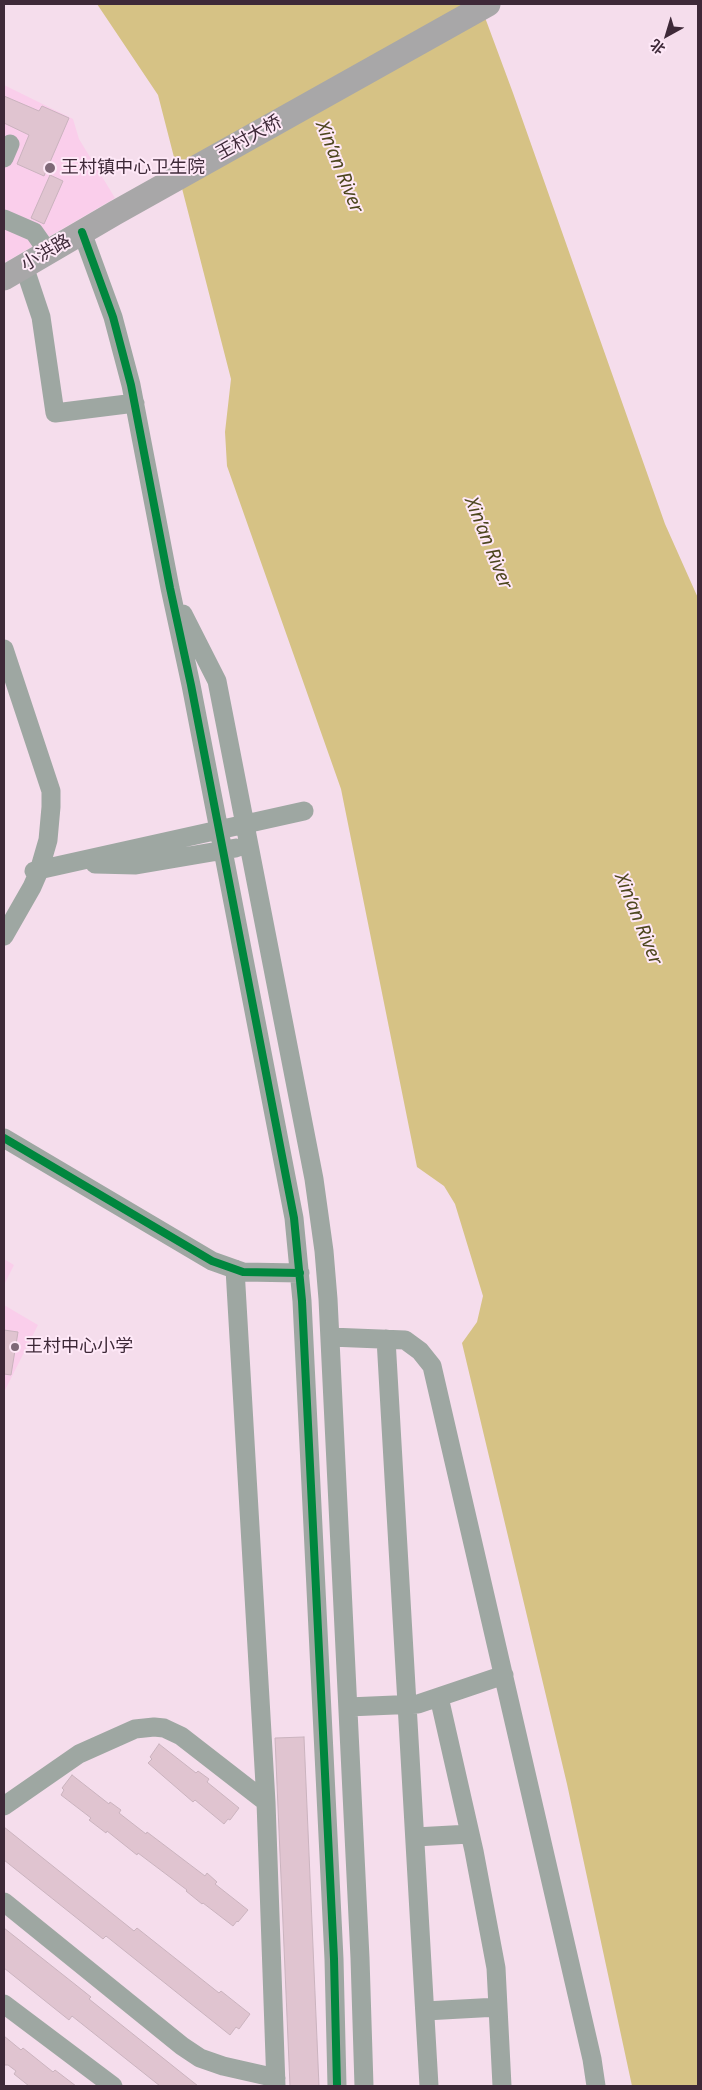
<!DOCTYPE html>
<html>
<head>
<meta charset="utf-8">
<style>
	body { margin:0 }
	#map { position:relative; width:702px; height:2090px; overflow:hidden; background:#f5ddec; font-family:"Noto Sans","Noto Sans SC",sans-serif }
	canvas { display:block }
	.frame { position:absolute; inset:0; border:5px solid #3e2938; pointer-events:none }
	.north { position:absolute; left:642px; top:10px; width:50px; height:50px; -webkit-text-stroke:4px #fee8f7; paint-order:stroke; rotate:219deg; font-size:14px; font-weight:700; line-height:20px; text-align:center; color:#3e2938 }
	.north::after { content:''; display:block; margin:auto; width:18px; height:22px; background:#3e2938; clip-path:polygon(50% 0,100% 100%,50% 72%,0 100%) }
</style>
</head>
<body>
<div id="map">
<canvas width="702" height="2090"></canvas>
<div class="frame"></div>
<div class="north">北</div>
</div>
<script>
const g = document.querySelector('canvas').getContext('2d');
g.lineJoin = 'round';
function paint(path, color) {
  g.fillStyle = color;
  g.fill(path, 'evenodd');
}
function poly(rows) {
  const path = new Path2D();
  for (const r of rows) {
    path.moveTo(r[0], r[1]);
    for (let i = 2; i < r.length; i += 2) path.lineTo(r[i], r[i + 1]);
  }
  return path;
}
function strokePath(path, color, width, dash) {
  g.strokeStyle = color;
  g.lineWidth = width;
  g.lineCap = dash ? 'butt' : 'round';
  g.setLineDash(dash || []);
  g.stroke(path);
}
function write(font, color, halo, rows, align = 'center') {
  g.font = font + ' "Noto Sans","Noto Sans SC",sans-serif';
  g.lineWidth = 4;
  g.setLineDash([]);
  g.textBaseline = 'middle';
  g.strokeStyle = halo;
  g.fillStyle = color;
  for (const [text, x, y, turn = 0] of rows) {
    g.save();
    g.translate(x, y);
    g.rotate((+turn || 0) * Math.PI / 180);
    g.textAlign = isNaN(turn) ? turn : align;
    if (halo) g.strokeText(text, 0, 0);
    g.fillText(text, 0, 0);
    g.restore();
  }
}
paint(poly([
	[4,85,73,119,79,139,115,198,4,263],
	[4,1259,14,1265,4,1285],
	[4,1305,38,1325,4,1392]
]), '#faceeb');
paint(poly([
	[97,4,480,4,513,93,665,524,698,598,698,2086,632,2086,567,1784,462,1343,477,1322,483,1296,455,1204,444,1186,417,1167,341,789,227,466,225,432,231,379,158,95]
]), '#d6c285');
const building = poly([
	[4,96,39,111,42,106,69,118,44,176,17,164,29,135,4,123,4,96],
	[50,175,63,181,44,224,31,218,50,175],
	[4,1330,18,1332,11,1375,4,1374,4,1330],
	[304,1737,319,2086,290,2086,275,1738,304,1737],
	[159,1744,196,1773,198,1771,209,1779,207,1782,239,1808,230,1820,228,1819,224,1824,195,1800,193,1802,148,1763,152,1759,150,1757,159,1744],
	[72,1775,109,1804,110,1802,121,1810,119,1813,146,1834,147,1832,205,1876,207,1873,217,1882,215,1884,248,1910,238,1922,237,1921,233,1926,203,1903,202,1904,186,1891,187,1890,138,1853,137,1855,107,1831,106,1833,89,1820,91,1818,61,1795,64,1790,62,1788,72,1775],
	[4,1827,134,1931,137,1928,219,1993,221,1991,250,2014,239,2029,236,2027,230,2035,106,1936,103,1939,4,1860,4,1827],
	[4,1928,91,1997,89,1999,198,2086,160,2086,72,2016,69,2020,4,1968,4,1928],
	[4,2036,21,2050,23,2048,53,2072,55,2070,76,2086,29,2086,14,2074,16,2071,8,2065,4,2065,4,2036]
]);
paint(building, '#e0c4d0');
strokePath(building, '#cab3be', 1);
strokePath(poly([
	[4,158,10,144],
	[4,219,34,232,48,252],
	[82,232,113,317,131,385,170,588,191,685,294,1218,302,1301,334,1959,337,2086],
	[24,266,41,317,55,413,135,403],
	[183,614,217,681,314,1179,324,1251,328,1299,360,1958,364,2086],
	[4,649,51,791,51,807,48,840,39,871,32,887,4,936],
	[95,864,136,865,236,848],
	[34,871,304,811],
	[4,1138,212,1261,243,1272,300,1273],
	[235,1269,266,1802,276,2086],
	[330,1337,405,1340,420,1351,432,1366,592,2059,596,2086],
	[386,1339,429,2086],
	[439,1697,474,1851,496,1968,502,2086],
	[348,1707,418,1704,504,1675],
	[4,1806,79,1754,135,1729,154,1727,164,1728,181,1736,266,1802],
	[415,1837,470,1834],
	[4,1902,182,2046,200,2058,223,2066,276,2078],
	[4,2004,113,2086],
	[425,2011,498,2007]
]), '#9ea7a2', 19);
strokePath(poly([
	[4,278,115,213,488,4]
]), '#a8a7a8', 25);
strokePath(poly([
	[82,232,113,317,131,385,170,588,191,685,294,1218,302,1301,334,1959,337,2086],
	[4,1138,212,1261,243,1272,300,1273]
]), '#00873e', 8);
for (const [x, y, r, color] of [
	[50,168,6,"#7e6877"],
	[15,1347,5,"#7e6877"]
]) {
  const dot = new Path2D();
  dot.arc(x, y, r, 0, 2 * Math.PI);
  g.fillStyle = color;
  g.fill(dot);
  strokePath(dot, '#fee8f7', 2);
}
write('18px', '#3e2938', '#fee8f7', [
	["王村大桥",249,138,-29],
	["小洪路",46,253,-30]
]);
write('18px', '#3e2938', '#fee8f7', [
	["王村镇中心卫生院",61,168],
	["王村中心小学",25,1347]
], 'left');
write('italic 19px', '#4d461e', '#fee8f7', [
	["Xin’an River",339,167,68],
	["Xin’an River",488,543,68],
	["Xin’an River",638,919,68]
]);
</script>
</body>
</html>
